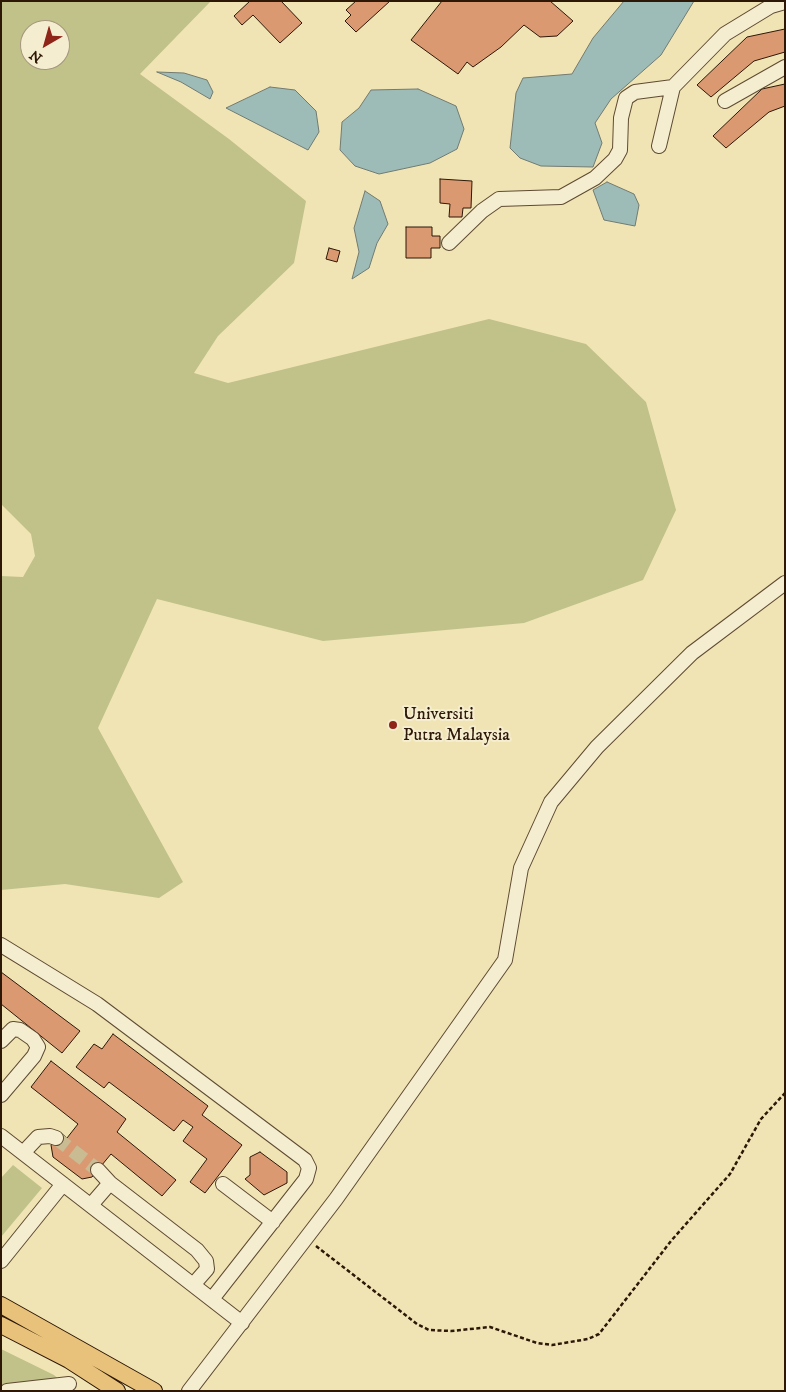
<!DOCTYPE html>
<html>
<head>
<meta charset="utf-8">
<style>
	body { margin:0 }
	#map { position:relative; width:786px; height:1392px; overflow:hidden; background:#f0e4b5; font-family:"IM FELL DW Pica",serif }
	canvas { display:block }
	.frame { position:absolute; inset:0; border:2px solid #2d1707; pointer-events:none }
	.north { position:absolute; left:20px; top:20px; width:50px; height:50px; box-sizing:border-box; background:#f5edcf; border:1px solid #a5977f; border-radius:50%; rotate:218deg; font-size:14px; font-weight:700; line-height:20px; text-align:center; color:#2d1707 }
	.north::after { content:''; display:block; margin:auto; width:18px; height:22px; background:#8f2418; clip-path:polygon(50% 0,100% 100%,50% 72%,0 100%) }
</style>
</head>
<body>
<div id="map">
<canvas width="786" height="1392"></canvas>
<div class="frame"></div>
<div class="north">N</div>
</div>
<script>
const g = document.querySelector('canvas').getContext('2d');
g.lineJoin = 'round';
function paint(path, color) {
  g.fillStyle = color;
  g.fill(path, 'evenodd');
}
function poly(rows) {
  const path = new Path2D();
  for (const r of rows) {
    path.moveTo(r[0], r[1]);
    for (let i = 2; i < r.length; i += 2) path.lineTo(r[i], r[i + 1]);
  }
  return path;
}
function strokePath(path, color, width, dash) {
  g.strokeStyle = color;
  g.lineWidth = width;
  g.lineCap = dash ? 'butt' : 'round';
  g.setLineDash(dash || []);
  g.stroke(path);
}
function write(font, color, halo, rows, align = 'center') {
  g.font = font + ' "IM FELL DW Pica",serif';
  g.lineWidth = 4;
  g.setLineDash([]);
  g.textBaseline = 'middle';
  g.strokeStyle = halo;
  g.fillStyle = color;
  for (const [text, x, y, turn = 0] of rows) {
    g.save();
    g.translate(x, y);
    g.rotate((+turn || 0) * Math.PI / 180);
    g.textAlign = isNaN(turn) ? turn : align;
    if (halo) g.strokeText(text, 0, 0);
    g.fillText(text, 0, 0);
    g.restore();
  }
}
paint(poly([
	[1,1,211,1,140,74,229,139,306,201,294,263,218,336,194,373,228,383,489,319,586,344,646,402,676,510,643,580,524,623,323,641,157,599,98,728,183,882,159,898,65,884,1,890,1,576,23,577,35,556,31,534,1,504],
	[30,30,60,30,60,60,30,60],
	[13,1165,42,1188,1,1237,1,1178],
	[1,1349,54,1375,72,1391,1,1391]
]), '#c0c289');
const water = poly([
	[624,1,694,1,661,55,611,99,595,123,602,143,593,167,541,166,520,158,510,148,516,93,523,78,572,74,593,38,624,1],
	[157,72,184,73,207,80,213,92,210,99,181,82,157,72],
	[270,87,295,90,316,111,319,132,308,150,226,108,270,87],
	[418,89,456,106,464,129,457,149,430,163,379,174,355,166,340,150,342,122,359,108,371,90,418,89],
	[607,182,634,194,639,205,635,226,604,220,593,190,607,182],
	[365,191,380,201,388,224,377,243,369,268,352,279,359,252,354,228,365,191]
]);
paint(water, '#9ebcb7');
strokePath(water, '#717a71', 1);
const building = poly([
	[250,1,281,1,302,23,280,43,253,15,242,25,234,16,250,1],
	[356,1,390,1,356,32,345,21,351,15,346,10,356,1],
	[442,1,550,1,573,21,557,36,540,37,524,25,501,47,473,67,467,62,458,74,411,40,442,1],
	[785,29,785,52,754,61,711,97,697,85,747,37,785,29],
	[785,84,785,106,769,112,726,148,713,136,762,89,785,84],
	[440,179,472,181,471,208,463,208,462,217,449,217,450,204,440,203,440,179],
	[406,227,432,227,432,236,440,236,440,248,431,248,431,258,406,258,406,227],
	[329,248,340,251,337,262,326,259,329,248],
	[1,972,80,1031,62,1053,1,1004,1,972],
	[113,1034,208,1106,202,1115,242,1145,205,1193,190,1182,207,1159,183,1141,193,1127,183,1120,174,1131,109,1082,104,1088,76,1067,94,1044,102,1049,113,1034],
	[51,1061,126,1119,117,1132,176,1180,162,1196,111,1154,92,1177,82,1179,53,1157,51,1145,61,1133,67,1138,78,1124,31,1087,51,1061],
	[260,1152,287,1172,287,1183,264,1195,245,1179,250,1175,250,1157,260,1152]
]);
paint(building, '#db9972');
strokePath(building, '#2d1707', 1);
strokePath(poly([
	[56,1138,98,1170]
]), '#c9bb92', 14, [14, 7]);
const minor = poly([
	[725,101,785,67],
	[659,146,673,87,725,34,771,6,785,2],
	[449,243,482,211,499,199,561,197,595,178,615,159,620,150,621,118,626,98,635,92,673,87],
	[1,945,97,1004,305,1160,309,1168,306,1179,212,1299],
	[1,1041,13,1029,20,1030,33,1039,38,1047,34,1056,1,1095],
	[1,1136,242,1323],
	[23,1153,38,1137,50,1136,56,1138],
	[98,1170,110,1183,197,1250,206,1261,207,1269,193,1285],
	[223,1184,273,1222],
	[91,1205,110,1183],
	[1,1261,63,1184],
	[7,1391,69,1384],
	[189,1391,336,1199,505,960,521,868,551,802,597,747,692,653,785,583]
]);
const major = poly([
	[1,1305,154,1391],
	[1,1325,69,1360,117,1391]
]);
strokePath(minor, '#5e4a32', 16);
strokePath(major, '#2d1707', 18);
strokePath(poly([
	[316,1246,417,1324,429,1330,451,1331,490,1327,537,1343,552,1345,588,1339,599,1334,671,1241,730,1174,761,1119,785,1093]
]), '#2d1707', 2.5, [4, 2.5]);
strokePath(minor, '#f5edcf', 14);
strokePath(major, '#e8c27a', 16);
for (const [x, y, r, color] of [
	[393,725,5,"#8f2418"]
]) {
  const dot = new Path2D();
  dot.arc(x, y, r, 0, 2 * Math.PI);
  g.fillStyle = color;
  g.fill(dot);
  strokePath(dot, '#f5edcf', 2);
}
write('18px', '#2d1707', '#f5edcf', [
	["Universiti",403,715],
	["Putra Malaysia",403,736]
], 'left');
</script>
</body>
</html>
